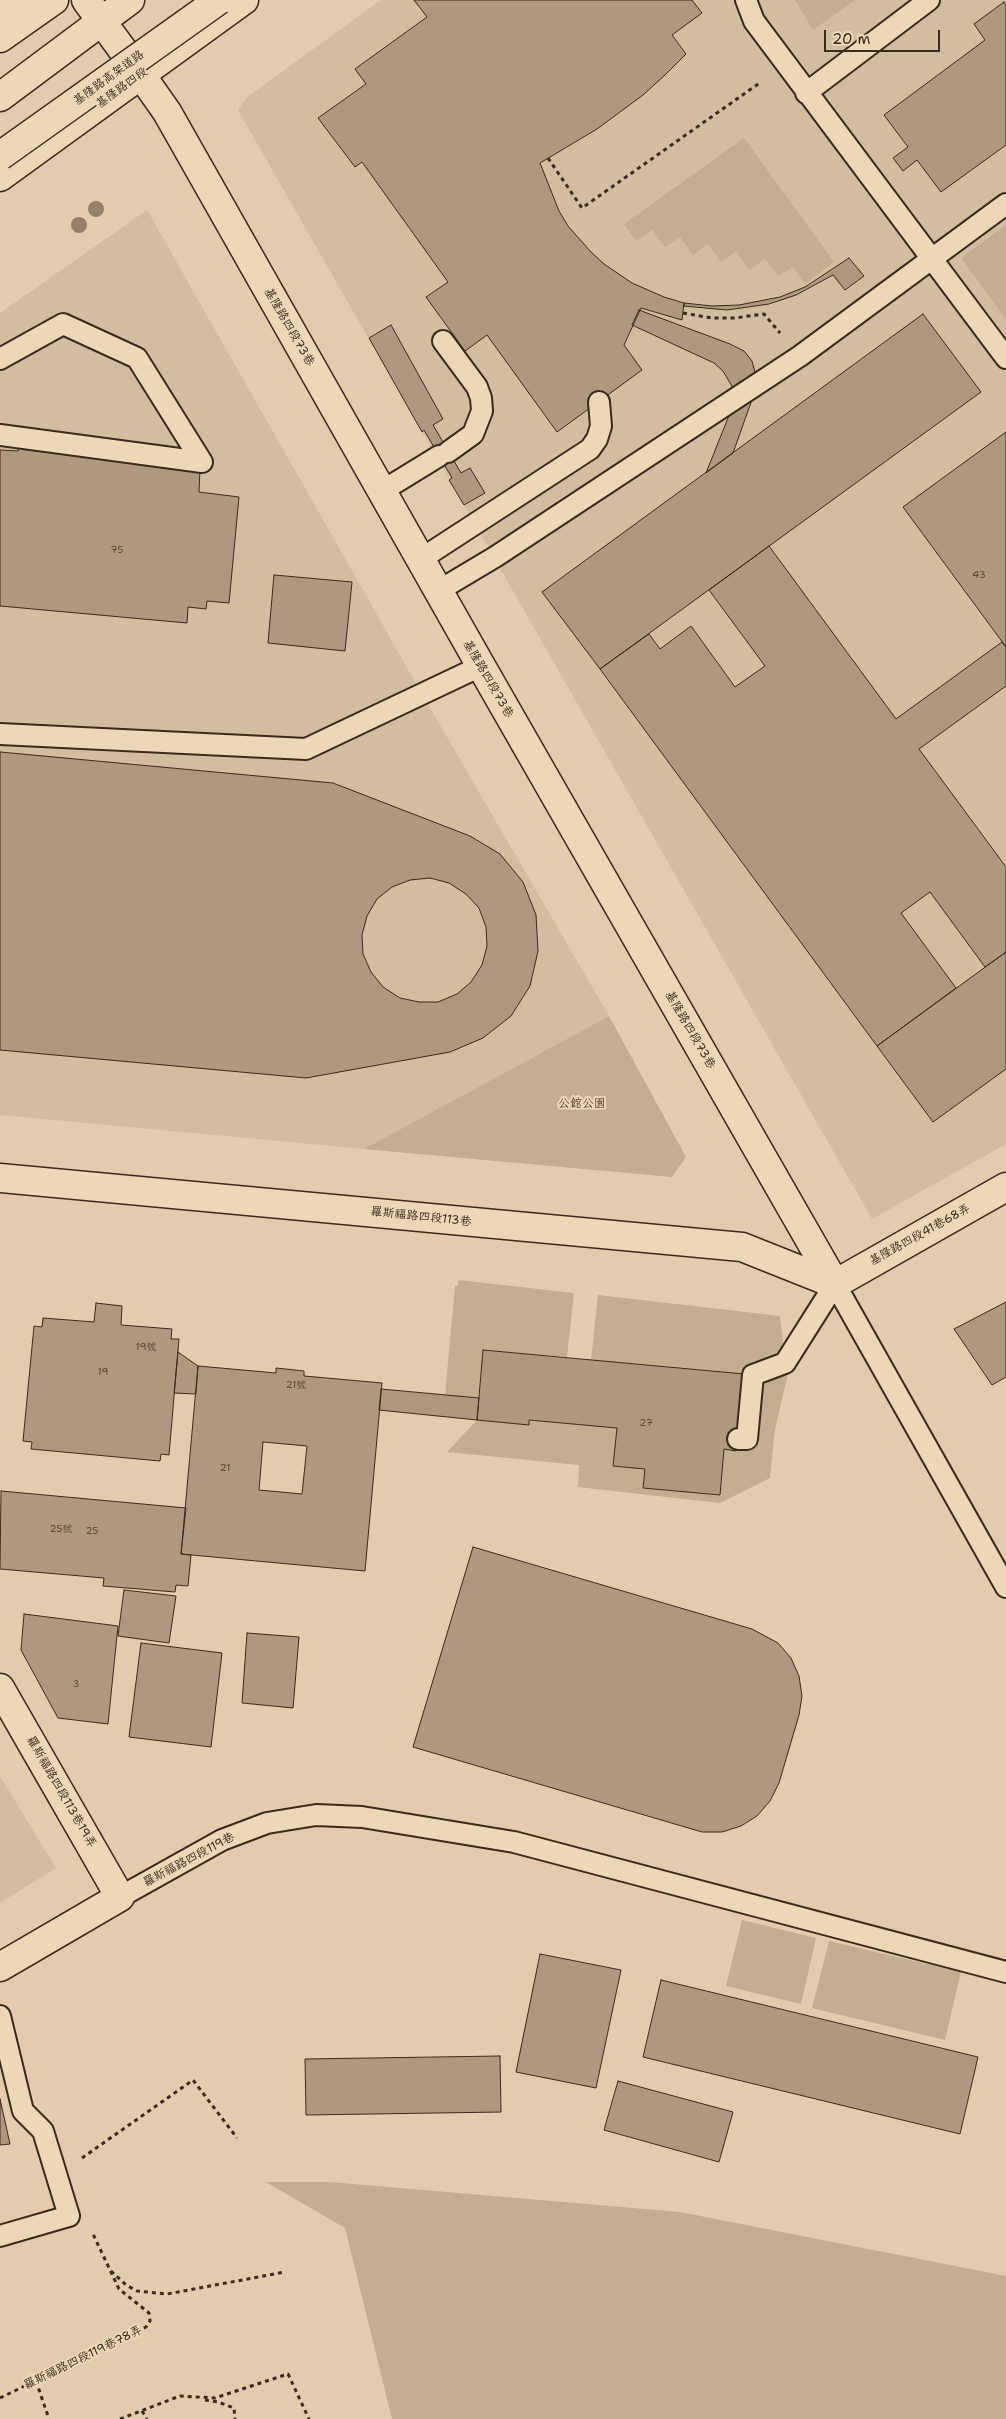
<!DOCTYPE html>
<html>
<head>
<meta charset="utf-8">
<style>
	body { margin:0 }
	#map { position:relative; width:1006px; height:2419px; overflow:hidden; background:#e2ccad; font-family:"Shantell Sans",sans-serif }
	canvas { display:block }
	.scale { position:absolute; left:824px; top:30px; width:116px; height:22px; box-sizing:border-box; border:2px solid #3b2a1e; border-top:0; padding-left:6px; font-size:15px; line-height:18px; white-space:nowrap; color:#3b2a1e; -webkit-text-stroke:4px #ecd7b6; paint-order:stroke }
</style>
</head>
<body>
<div id="map">
<canvas width="1006" height="2419"></canvas>
<div class="scale">20 m</div>
</div>
<script>
const g = document.querySelector('canvas').getContext('2d');
g.lineJoin = 'round';
function paint(path, color) {
  g.fillStyle = color;
  g.fill(path, 'evenodd');
}
function poly(rows) {
  const path = new Path2D();
  for (const r of rows) {
    path.moveTo(r[0], r[1]);
    for (let i = 2; i < r.length; i += 2) path.lineTo(r[i], r[i + 1]);
  }
  return path;
}
function strokePath(path, color, width, dash) {
  g.strokeStyle = color;
  g.lineWidth = width;
  g.lineCap = dash ? 'butt' : 'round';
  g.setLineDash(dash || []);
  g.stroke(path);
}
function write(font, color, halo, rows, align = 'center') {
  g.font = font + ' "Shantell Sans","LXGW WenKai TC",sans-serif';
  g.lineWidth = 4;
  g.setLineDash([]);
  g.textBaseline = 'middle';
  g.strokeStyle = halo;
  g.fillStyle = color;
  for (const [text, x, y, turn = 0] of rows) {
    g.save();
    g.translate(x, y);
    g.rotate((+turn || 0) * Math.PI / 180);
    g.textAlign = isNaN(turn) ? turn : align;
    if (halo) g.strokeText(text, 0, 0);
    g.fillText(text, 0, 0);
    g.restore();
  }
}
paint(poly([
	[381,0,1006,0,1006,1144,872,1219,238,110,247,97],
	[147,210,422,694,609,1016,364,1149,0,1115,0,313],
	[0,1776,56,1868,0,1903]
]), '#d2bda0');
paint(poly([
	[795,0,855,0,813,30],
	[744,138,834,262,805,284,793,267,778,276,765,259,749,270,736,251,721,262,708,244,693,255,680,237,665,247,652,230,636,241,624,224],
	[1006,225,1006,319,961,258],
	[609,1016,686,1157,672,1177,364,1149],
	[458,1280,574,1293,567,1357,483,1350,479,1398,445,1395,455,1286,458,1285],
	[598,1295,780,1316,787,1378,775,1429,770,1478,720,1503,578,1487,579,1465,447,1452,477,1420,529,1424,529,1420,617,1428,613,1466,645,1469,643,1488,720,1495,724,1449,737,1451,744,1374,591,1360],
	[742,1920,816,1938,801,2004,726,1986],
	[829,1941,961,1972,945,2040,812,2008],
	[266,2182,330,2182,680,2212,1006,2276,1006,2419,392,2419,345,2228]
]), '#c3ae92');
const building = poly([
	[414,0,692,0,702,13,672,35,686,54,665,75,643,95,597,129,540,163,559,211,568,226,591,252,604,264,632,283,664,297,684,303,682,320,641,308,624,345,642,370,557,432,487,335,465,351,426,297,448,282,362,162,355,167,318,118,366,84,355,69,427,17,414,0],
	[1004,2,1006,6,1006,145,941,192,917,160,903,171,893,158,908,147,884,115,985,40,974,24,1004,2],
	[849,258,864,276,845,290,833,275,796,295,769,304,727,310,684,306,684,303,712,306,739,305,780,297,805,287,849,258],
	[639,310,730,344,744,351,752,361,756,376,754,394,733,453,706,473,732,408,733,388,723,371,714,363,632,325,639,310],
	[923,314,981,392,600,669,542,592,923,314],
	[391,325,443,419,433,425,461,473,470,468,485,493,464,505,449,480,452,478,424,430,422,432,369,338,391,325],
	[1006,432,1006,647,903,507,1006,432],
	[20,439,200,468,199,492,239,497,229,603,207,601,206,609,188,607,187,623,0,606,0,450,18,451,20,439],
	[769,546,896,719,1002,642,1006,647,1006,686,919,749,1006,867,1006,952,985,967,930,892,901,913,956,988,877,1046,600,669,649,634,660,649,691,626,735,687,765,666,709,590,769,546],
	[274,575,352,582,345,651,268,643,274,575],
	[0,752,333,783,470,836,500,854,523,882,536,915,538,951,530,986,511,1016,483,1038,450,1052,306,1078,0,1050,0,752],
	[430,878,449,883,466,894,479,908,486,927,487,946,482,965,471,982,457,994,438,1002,419,1002,400,998,383,987,371,972,363,954,362,935,367,916,377,899,392,887,410,880,430,878],
	[1006,952,1006,1069,933,1122,877,1046,1006,952],
	[1006,1302,1006,1377,992,1385,954,1329,1006,1302],
	[96,1303,122,1306,121,1325,172,1329,171,1339,179,1339,169,1455,161,1454,160,1461,31,1449,32,1442,23,1441,34,1326,42,1327,43,1318,94,1322,96,1303],
	[483,1350,744,1374,736,1451,724,1449,720,1495,643,1488,645,1469,613,1466,617,1428,529,1420,529,1425,477,1420,483,1350],
	[178,1352,198,1366,196,1394,174,1393,178,1352],
	[198,1366,276,1373,276,1368,304,1371,304,1376,382,1383,365,1571,181,1554,198,1366],
	[263,1442,307,1446,302,1494,259,1490,263,1442],
	[381,1389,479,1398,477,1420,379,1410,381,1389],
	[1,1491,186,1508,181,1554,191,1555,188,1586,176,1585,175,1592,103,1586,104,1578,0,1569,1,1491],
	[473,1547,752,1629,778,1643,791,1658,799,1676,802,1696,799,1715,779,1783,770,1801,757,1816,741,1826,722,1832,702,1832,413,1747,473,1547],
	[124,1590,176,1596,169,1643,118,1636,124,1590],
	[24,1614,118,1626,108,1724,58,1718,21,1650,24,1614],
	[247,1633,299,1637,293,1708,242,1703,247,1633],
	[141,1643,222,1653,211,1747,129,1737,141,1643],
	[540,1954,621,1970,596,2088,516,2072,540,1954],
	[661,1980,978,2057,960,2134,643,2057,661,1980],
	[500,2056,501,2112,306,2115,305,2059,500,2056],
	[618,2081,733,2112,719,2162,604,2130,618,2081],
	[0,2099,10,2144,0,2145,0,2099]
]);
paint(building, '#ae9980');
strokePath(building, '#3b2a1e', 1);
const service = poly([
	[746,0,754,21,1006,358],
	[806,93,929,0],
	[443,341,477,387,481,398,482,411,473,434,448,452],
	[0,359,63,324,137,358,202,462,0,435],
	[382,491,439,456],
	[421,559,590,449,597,439,601,426,599,402],
	[438,591,495,557,800,356,1006,204],
	[0,734,306,749,481,666],
	[738,1439,747,1439,753,1375,785,1363,835,1284,1006,1587],
	[120,1897,222,1840,267,1823,316,1815,362,1817,514,1842,1006,1972],
	[0,2016,23,2111,43,2131,69,2216,0,2236]
]);
const minor = poly([
	[141,75,167,112,481,666,835,1284],
	[0,1688,120,1897,0,1967]
]);
const tertiary = poly([
	[0,1178,742,1247,835,1284,1006,1187]
]);
const secondary = poly([
	[86,0,141,75],
	[0,17,23,0],
	[0,177,244,0]
]);
const trunk = poly([
	[0,38,54,0],
	[0,97,130,0]
]);
strokePath(service, '#3b2a1e', 24);
strokePath(minor, '#3b2a1e', 31);
strokePath(tertiary, '#3b2a1e', 31);
strokePath(secondary, '#3b2a1e', 31);
strokePath(trunk, '#3b2a1e', 31);
strokePath(poly([
	[548,158,582,208,761,82],
	[683,313,712,318,734,318,764,314,780,333],
	[82,2158,193,2080,237,2138],
	[111,2271,126,2285,137,2291,167,2294,285,2272],
	[36,2381,49,2419],
	[0,2398,146,2327,150,2321,149,2313,119,2289,93,2234],
	[205,2400,218,2402,234,2408,235,2419],
	[142,2411,147,2419],
	[120,2419,180,2396,215,2398,288,2374,309,2419]
]), '#3b2a1e', 3, [4, 4]);
strokePath(service, '#ecd7b6', 20);
strokePath(minor, '#ecd7b6', 28);
strokePath(tertiary, '#ecd7b6', 28);
strokePath(secondary, '#ecd7b6', 28);
strokePath(trunk, '#ecd7b6', 28);
const trunkBridge = poly([
	[0,156,219,0]
]);
strokePath(trunkBridge, '#3b2a1e', 31, []);
strokePath(trunkBridge, '#ecd7b6', 28);
g.fillStyle = '#95816b';
for (const [x, y] of [
	[96,209],
	[79,225]
]) {
  g.beginPath();
  g.arc(x, y, 8, 0, 2 * Math.PI);
  g.fill();
}
write('10px', '#584636', null, [
	["75",117,550],
	["43",979,575],
	["19號",146,1347],
	["19",103,1372],
	["21號",296,1385],
	["27",646,1423],
	["21",225,1468],
	["25號",61,1529],
	["25",92,1531],
	["3",76,1684]
]);
write('12px', '#3b2a1e', '#ecd7b6', [
	["基隆路高架道路",109,78,-36],
	["基隆路四段",122,88,-36],
	["基隆路四段73巷",289,327,60],
	["基隆路四段73巷",488,679,60],
	["基隆路四段73巷",690,1030,60],
	["羅斯福路四段113巷",421,1217,6],
	["基隆路四段41巷68弄",920,1235,-29],
	["羅斯福路四段113巷19弄",61,1792,60],
	["羅斯福路四段119巷",189,1860,-28],
	["羅斯福路四段119巷78弄",83,2358,-26]
]);
write('12px', '#564435', '#ecd7b6', [
	["公館公園",582,1104]
]);
</script>
</body>
</html>
